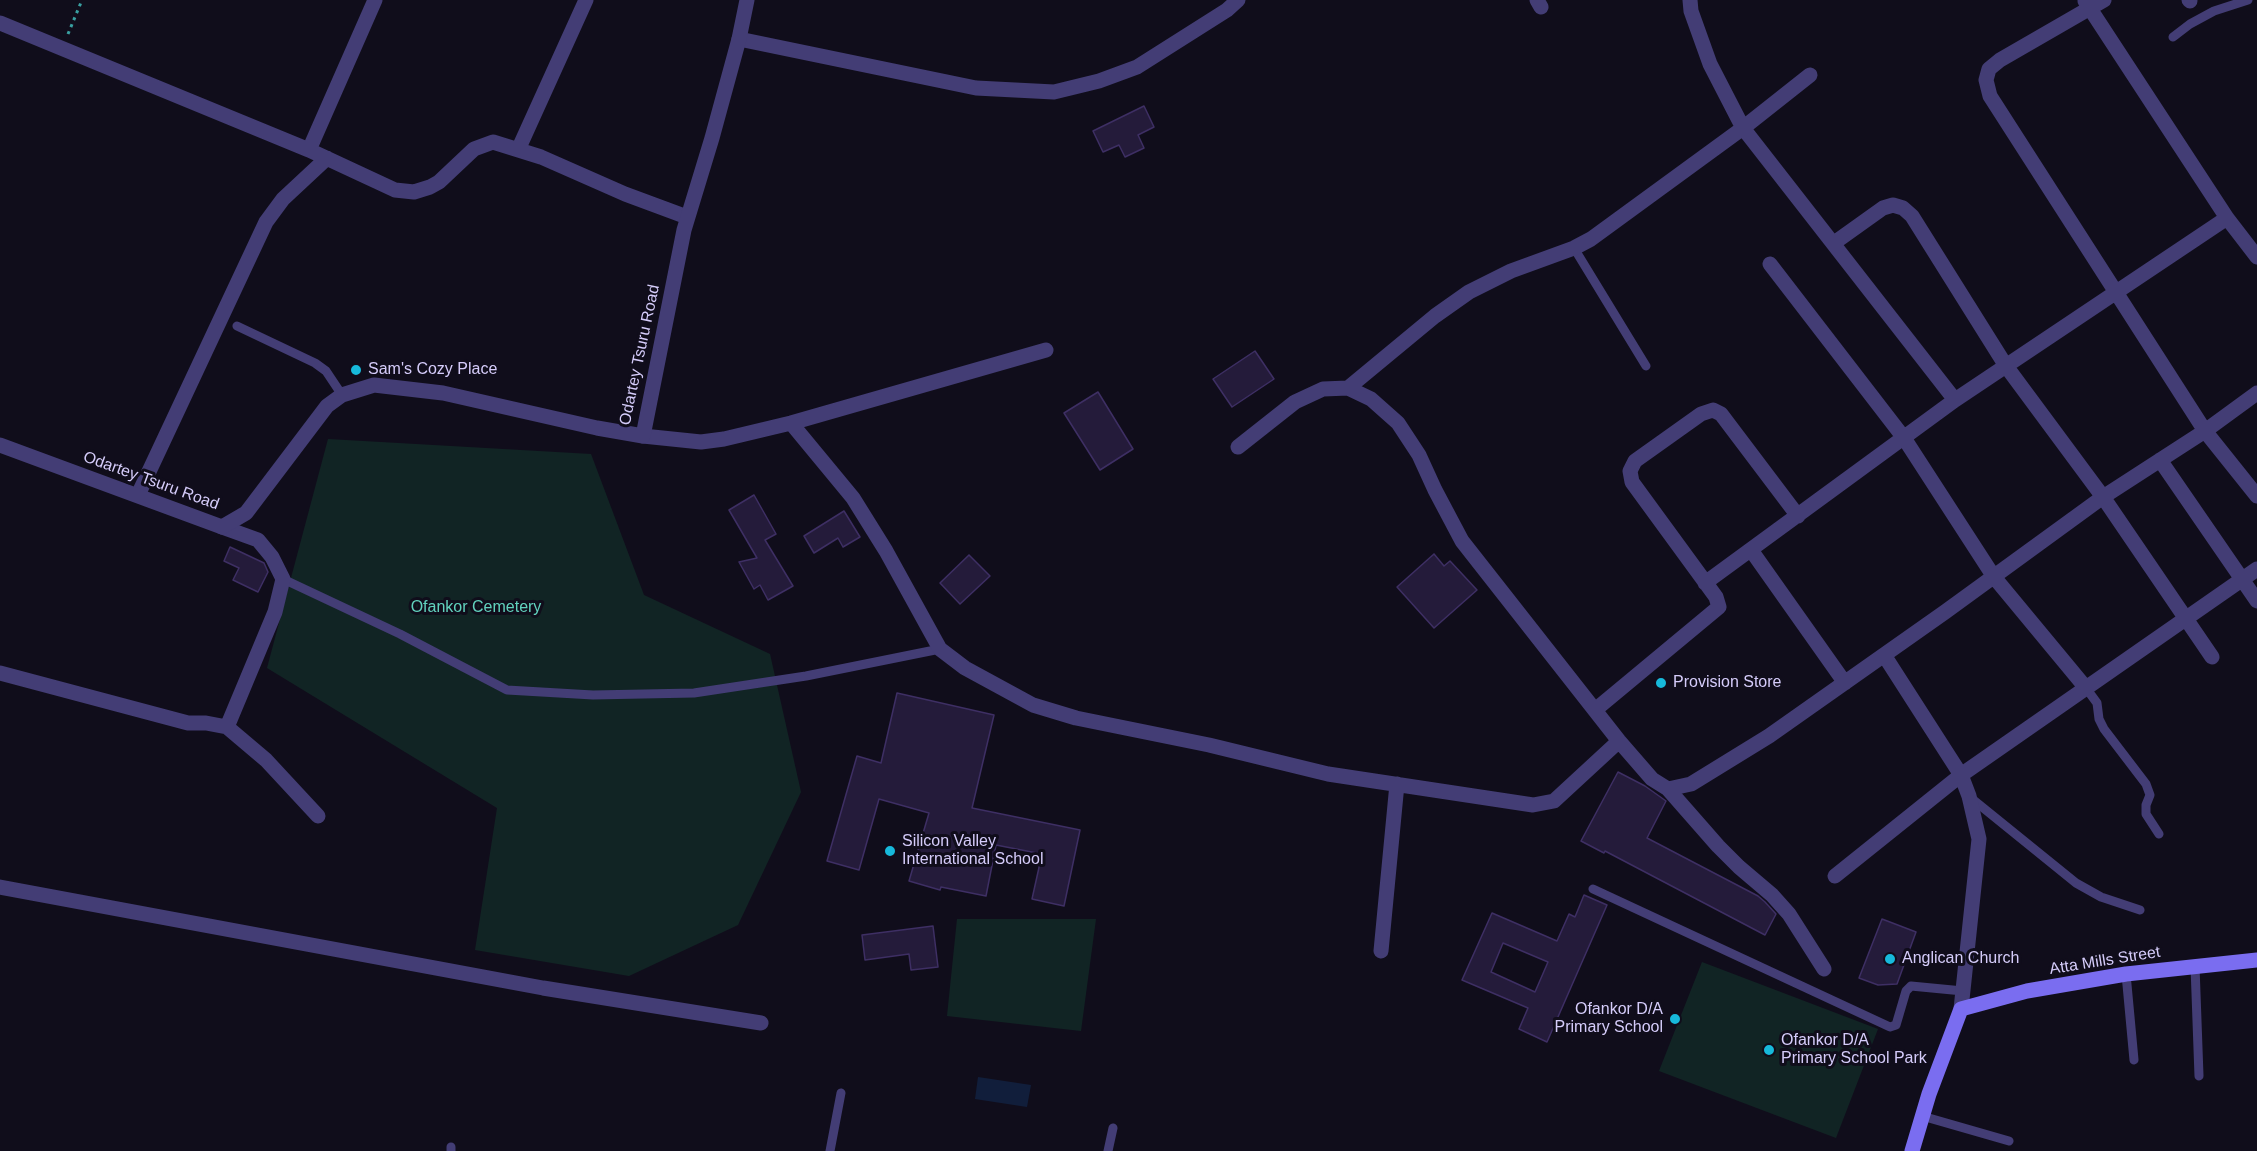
<!DOCTYPE html>
<html>
<head>
<meta charset="utf-8">
<style>
	body { margin:0 }
	canvas { display:block; background:#100d1b }
</style>
</head>
<body>
<canvas width="2257" height="1151"></canvas>
<script>
const g = document.querySelector('canvas').getContext('2d');
g.lineJoin = 'round';
function paint(path, color) {
  g.fillStyle = color;
  g.fill(path, 'evenodd');
}
function poly(rows) {
  const path = new Path2D();
  for (const r of rows) {
    path.moveTo(r[0], r[1]);
    for (let i = 2; i < r.length; i += 2) path.lineTo(r[i], r[i + 1]);
  }
  return path;
}
function strokePath(path, color, width, dash) {
  g.strokeStyle = color;
  g.lineWidth = width;
  g.lineCap = dash ? 'butt' : 'round';
  g.setLineDash(dash || []);
  g.stroke(path);
}
function write(font, color, halo, rows, align = 'center') {
  g.font = font + ' Arial,sans-serif';
  g.lineWidth = 6;
  g.setLineDash([]);
  g.textBaseline = 'middle';
  g.strokeStyle = halo;
  g.fillStyle = color;
  for (const [text, x, y, turn = 0] of rows) {
    g.save();
    g.translate(x, y);
    g.rotate((+turn || 0) * Math.PI / 180);
    g.textAlign = isNaN(turn) ? turn : align;
    if (halo) g.strokeText(text, 0, 0);
    g.fillText(text, 0, 0);
    g.restore();
  }
}
paint(poly([
	[328,439,591,454,644,595,770,654,801,792,738,925,629,976,475,950,497,808,267,668],
	[957,919,1096,919,1081,1031,947,1016],
	[1702,962,1878,1029,1836,1138,1659,1071]
]), '#112424');
paint(poly([
	[978,1077,1031,1085,1027,1107,975,1099]
]), '#111e3b');
const building = poly([
	[1144,106,1154,127,1138,135,1144,148,1125,157,1119,145,1103,152,1093,131,1144,106],
	[1255,351,1274,379,1232,407,1213,379,1255,351],
	[1098,392,1133,449,1100,470,1064,413,1098,392],
	[754,495,776,534,765,540,793,586,768,600,760,585,754,589,739,562,757,558,729,510,754,495],
	[844,511,860,537,843,547,838,538,814,553,804,536,844,511],
	[230,547,264,563,268,572,258,592,233,580,239,568,224,561,230,547],
	[1434,554,1444,566,1450,561,1477,590,1434,628,1397,587,1434,554],
	[969,555,990,576,960,604,940,583,969,555],
	[897,693,994,715,972,808,1080,830,1064,906,1032,899,1042,854,996,845,986,896,941,887,940,890,909,881,929,813,879,799,859,870,827,861,857,756,881,763,897,693],
	[1618,772,1645,786,1666,801,1647,838,1758,896,1765,902,1776,914,1765,935,1605,851,1604,853,1581,841,1618,772],
	[1584,895,1607,905,1547,1042,1519,1029,1528,1008,1462,980,1492,913,1557,941,1569,914,1575,917,1584,895],
	[1503,943,1548,962,1535,992,1491,972,1503,943],
	[1882,919,1916,932,1897,984,1878,985,1859,978,1882,919],
	[933,926,938,967,911,970,909,954,865,960,862,935,933,926]
]);
paint(building, '#241b3a');
strokePath(building, '#3e2f64', 1.5);
strokePath(poly([
	[68,34,82,0]
]), '#39a0a1', 3, [3, 4.5]);
strokePath(poly([
	[2173,37,2190,24,2214,11,2248,0],
	[1574,248,1646,366],
	[237,326,315,363,326,371,342,395],
	[283,579,400,634,507,690,593,695,694,693,806,676,940,649],
	[2086,688,2097,703,2099,719,2104,729,2146,784,2150,795,2146,805,2146,814,2159,834],
	[1971,798,2076,883,2101,897,2140,910],
	[1593,889,1890,1027,1896,1025,1906,991,1911,986,1963,991],
	[2195,966,2199,1076],
	[2126,974,2134,1060],
	[1922,1116,2009,1141],
	[451,1151,451,1147],
	[830,1151,841,1093],
	[1108,1151,1113,1128]
]), '#433d75', 9);
strokePath(poly([
	[1537,0,1541,7],
	[1690,0,1691,11,1710,64,1743,128,1955,400],
	[2104,0,2000,60,1989,69,1986,80,1990,96,2205,431,2257,496],
	[2189,0,2190,1],
	[2085,1,2227,218,2257,257],
	[0,23,309,150,395,190,414,192,430,187,439,182,474,149,493,142,541,157,625,194,687,217],
	[739,39,976,88,1054,92,1099,81,1137,67,1227,10,1238,0],
	[309,150,375,0],
	[518,150,586,0],
	[1834,243,1883,208,1893,205,1903,208,1912,216,2006,366,2103,497,2212,657],
	[1770,264,1904,438,1994,577,2086,688],
	[1348,388,1435,316,1469,292,1511,271,1574,248,1591,239,1743,128,1810,75],
	[791,423,853,498,886,551,940,649,965,668,1033,705,1076,718,1209,745,1328,774,1533,805,1554,801,1619,741],
	[643,436,701,442,724,439,791,423,1046,350],
	[1238,447,1295,402,1323,389,1348,388,1371,399,1398,423,1419,455,1435,490,1462,541,1619,741,1652,779,1668,789,1691,784,1769,736,1945,612,2103,497,2205,431,2257,393],
	[2160,460,2257,601],
	[138,495,266,222,283,199,327,158],
	[222,527,258,540,272,557,283,579,275,612,227,727],
	[1751,550,1845,683],
	[1705,583,1955,400,2227,218],
	[1884,655,1961,775,1969,796,1979,839,1961,1009],
	[0,673,188,723,206,723,227,727,266,760,318,816],
	[1595,710,1719,607,1716,597,1632,482,1630,471,1635,461,1701,414,1713,410,1721,414,1798,516],
	[1668,789,1718,846,1739,867,1772,895,1789,914,1824,969],
	[1835,876,1961,775,2257,569],
	[0,887,543,988,761,1023],
	[1381,951,1397,784]
]), '#433d75', 15);
strokePath(poly([
	[0,445,222,527,246,513,327,406,342,395,374,385,443,393,597,428,643,436,684,230,712,138,739,39,747,0]
]), '#433d75', 15);
strokePath(poly([
	[1912,1151,1929,1094,1961,1009,2027,991,2126,974,2257,960]
]), '#7a6df0', 15);
for (const [x, y, r, color] of [
	[356,370,6,"#17b9db"],
	[1661,683,6,"#17b9db"],
	[890,851,6,"#17b9db"],
	[1890,959,6,"#17b9db"],
	[1675,1019,6,"#17b9db"],
	[1769,1050,6,"#17b9db"]
]) {
  const dot = new Path2D();
  dot.arc(x, y, r, 0, 2 * Math.PI);
  g.fillStyle = color;
  g.fill(dot);
  strokePath(dot, '#100d1b', 2);
}
write('16px', '#d5ccfa', '#100d1b', [
	["Odartey Tsuru Road",640,355,-78],
	["Odartey Tsuru Road",151,481,20],
	["Atta Mills Street",2105,961,-9]
]);
write('16px', '#d5ccfa', '#100d1b', [
	["Sam's Cozy Place",368,370],
	["Provision Store",1673,683],
	["Silicon Valley",902,842],
	["International School",902,860],
	["Anglican Church",1902,959],
	["Ofankor D/A",1663,1010,"right"],
	["Primary School",1663,1028,"right"],
	["Ofankor D/A",1781,1041],
	["Primary School Park",1781,1059]
], 'left');
write('16px', '#61d1bd', '#100d1b', [
	["Ofankor Cemetery",476,608]
]);
</script>
</body>
</html>
